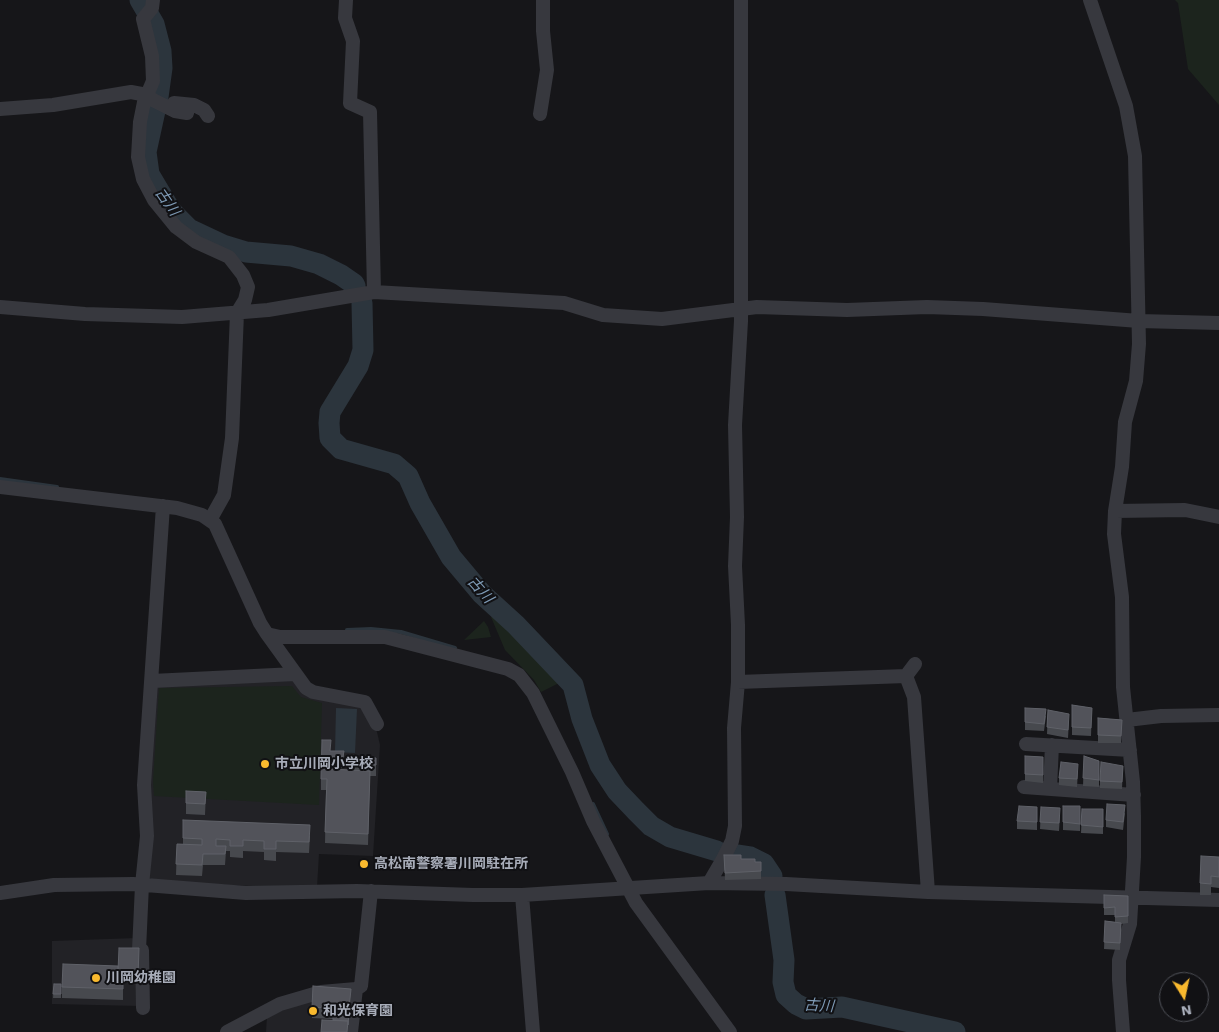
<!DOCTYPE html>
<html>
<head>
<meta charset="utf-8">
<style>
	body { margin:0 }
	#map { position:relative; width:1219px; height:1032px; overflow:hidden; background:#161619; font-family:"Work Sans",sans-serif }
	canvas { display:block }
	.north { position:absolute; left:1159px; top:972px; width:50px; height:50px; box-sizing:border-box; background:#111114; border:1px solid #4d4f56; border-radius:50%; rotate:170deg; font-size:14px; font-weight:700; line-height:20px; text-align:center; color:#a8adb9 }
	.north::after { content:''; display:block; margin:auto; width:18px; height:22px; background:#f9b92e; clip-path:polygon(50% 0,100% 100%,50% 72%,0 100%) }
</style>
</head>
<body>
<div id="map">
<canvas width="1219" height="1032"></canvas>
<div class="north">N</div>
</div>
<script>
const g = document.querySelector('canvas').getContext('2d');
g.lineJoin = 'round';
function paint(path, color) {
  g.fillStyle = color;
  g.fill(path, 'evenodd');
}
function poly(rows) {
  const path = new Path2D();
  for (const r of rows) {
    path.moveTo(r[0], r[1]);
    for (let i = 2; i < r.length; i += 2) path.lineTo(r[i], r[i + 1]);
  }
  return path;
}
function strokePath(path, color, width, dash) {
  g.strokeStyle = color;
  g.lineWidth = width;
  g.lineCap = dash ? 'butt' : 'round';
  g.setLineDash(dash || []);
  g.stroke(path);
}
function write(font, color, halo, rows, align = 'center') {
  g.font = font + ' "Work Sans","Noto Sans JP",sans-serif';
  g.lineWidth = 4;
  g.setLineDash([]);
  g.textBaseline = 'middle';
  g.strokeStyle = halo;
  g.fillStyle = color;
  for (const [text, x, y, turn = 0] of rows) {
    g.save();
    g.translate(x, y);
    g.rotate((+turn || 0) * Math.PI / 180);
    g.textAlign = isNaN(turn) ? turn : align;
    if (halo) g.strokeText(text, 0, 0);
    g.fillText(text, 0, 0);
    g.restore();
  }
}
paint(poly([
	[295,680,361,705,377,732,380,745,373,856,319,854,317,887,252,886,157,882,149,878,149,784,157,684],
	[137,938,140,1006,52,1004,52,941],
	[314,996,349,1032,266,1032,267,1016]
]), '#222226');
paint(poly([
	[1175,0,1219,0,1219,105,1188,69,1178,3],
	[496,615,563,680,565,687,559,683,541,692,534,680,505,650,491,617],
	[484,621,488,627,491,637,464,640],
	[292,686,301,697,322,703,319,805,154,796,153,781,159,688]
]), '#1c241d');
paint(poly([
	[336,708,357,709,355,753,335,752]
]), '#2c353d');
strokePath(poly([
	[0,479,57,487],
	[347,630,371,629,401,632,455,648],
	[593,804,607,834]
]), '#2c353d', 4);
strokePath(poly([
	[140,0,154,24,161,51,162,68,158,97,146,152,149,174,171,211,189,229,223,245,246,252,291,256,319,264,341,275,354,284,355,286],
	[362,303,363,350,358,366,330,412,329,423,330,438,341,449,394,464,408,476,420,503,451,557,482,594,516,625,573,685,582,719,600,765,617,791,636,811,651,826,670,837,717,851],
	[737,855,750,857,764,864,772,876],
	[775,895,784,960,783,982,786,995,796,1004,806,1009,842,1007,955,1032]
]), '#2c353d', 21);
strokePath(poly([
	[153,0,152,8,143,19,152,56,153,81,144,102,140,122,138,157,143,179,154,200,176,227,196,242,229,257,243,275,248,287,245,300,237,313,232,438,224,495,210,520],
	[346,0,345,18,353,41,350,103,370,112,374,292],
	[1090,0,1126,106,1135,156,1139,344,1136,381,1125,422,1122,467,1115,511,1114,534,1122,597,1123,687,1133,782,1134,816,1134,857,1130,924,1119,960,1119,980,1123,1032],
	[174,103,194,105,204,110,208,116],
	[0,109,53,105,131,92,147,95,153,100,175,111,187,113],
	[540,114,547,70,543,31,543,0],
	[0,307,85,314,182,317,268,310,374,292,564,303,603,315,662,319,757,307,847,310,927,307,983,309,1139,321,1219,323],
	[0,487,177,508,202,515,215,524,260,623,267,634,280,637,385,637,508,669,519,675,533,693,572,772,593,821,636,903,730,1032],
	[1115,511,1185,510,1219,517],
	[267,634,306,688,313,692,365,702,377,724],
	[906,676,914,697,928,892],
	[152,681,295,674],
	[738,682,906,676,915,664],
	[1127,720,1161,716,1219,715],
	[1026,744,1130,750],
	[1024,787,1134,795],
	[1050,789,1052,745],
	[709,883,723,859,732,841,735,826,734,728,738,682,738,625,735,566,737,517,735,425,741,321,741,0],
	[0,893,54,885,133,884,246,893,357,891,473,895,522,895,709,883,786,884,928,892,1219,900],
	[522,895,533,1032],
	[143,1008,142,950,139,950,142,885,147,836,144,785,163,506],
	[227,1032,280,1004,321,992,356,989,361,986,371,891],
	[351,1032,356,989]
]), '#37383e', 14);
paint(poly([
	[1072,705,1092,708,1091,736,1072,735],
	[1025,708,1046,716,1044,731,1025,730],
	[1048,710,1069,721,1068,738,1047,734],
	[1098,718,1122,720,1121,743,1098,743],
	[331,751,344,751,343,768,330,768,330,769,349,770,349,757,376,758,376,776,370,776,368,845,325,843,326,790,321,790,321,779],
	[1025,756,1043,757,1043,783,1025,781],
	[1084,756,1099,761,1099,787,1083,786],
	[1123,766,1122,789,1100,788,1100,781],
	[1078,771,1077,787,1059,785,1059,778],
	[186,791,206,792,205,815,186,814],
	[1063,806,1080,806,1080,831,1063,830],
	[1037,807,1037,830,1017,829,1017,821],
	[1041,807,1060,816,1059,831,1040,829],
	[1082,809,1103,809,1103,834,1081,833],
	[1125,813,1123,830,1106,827,1106,820],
	[183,820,310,836,309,853,276,852,276,861,264,860,264,852,243,851,243,858,230,857,230,851,226,851,225,865,203,865,202,876,176,875,177,844,183,844],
	[724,855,755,862,761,862,761,879,725,880],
	[1219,857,1219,888,1211,887,1211,895,1200,895,1200,883],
	[1104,895,1128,896,1128,923,1121,924,1120,950,1104,949,1105,921,1115,922,1115,915,1104,915],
	[139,948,138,983,123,983,123,1000,62,998,62,987,118,966],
	[54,984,61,984,61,998,53,998],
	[351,1000,349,1020,333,1020,333,1019,312,1018,312,1007]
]), '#47494e');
paint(poly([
	[351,989,351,1000,349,1020,349,1009]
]), '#2f3034');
const building = poly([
	[1072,705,1092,708,1091,728,1072,727,1072,705],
	[1025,708,1046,709,1044,724,1025,722,1025,708],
	[1048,710,1069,714,1068,730,1047,727,1048,710],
	[1098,718,1122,720,1121,736,1098,735,1098,718],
	[322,740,331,740,330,751,344,751,343,757,330,757,330,769,370,771,368,834,325,832,327,779,321,779,322,740],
	[1025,756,1043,757,1043,775,1025,774,1025,756],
	[1084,756,1099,761,1099,780,1083,778,1084,756],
	[349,757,376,758,376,765,349,764,349,757],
	[1061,762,1078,764,1077,779,1059,778,1061,762],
	[1101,762,1123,766,1122,782,1100,781,1101,762],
	[186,791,206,792,205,804,186,803,186,791],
	[1107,804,1125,805,1123,822,1106,820,1107,804],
	[1019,806,1037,807,1037,822,1017,821,1019,806],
	[1063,806,1080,806,1080,824,1063,822,1063,806],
	[1041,807,1060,808,1059,823,1040,822,1041,807],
	[1082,809,1103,809,1103,827,1081,825,1082,809],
	[183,820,310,825,309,842,276,841,276,849,264,849,264,841,243,840,243,846,230,846,230,840,216,839,216,846,226,846,225,854,203,854,202,865,176,864,177,844,202,845,202,839,183,838,183,820],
	[724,855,741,855,741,859,755,859,755,862,761,862,761,871,725,873,724,855],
	[1201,856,1219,857,1219,877,1211,876,1211,884,1200,883,1201,856],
	[1104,895,1128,896,1128,916,1115,917,1115,907,1104,908,1104,895],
	[1105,921,1121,923,1120,943,1104,942,1105,921],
	[119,948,139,948,138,976,123,975,123,972,118,971,119,948],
	[63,964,118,966,118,971,123,972,123,989,62,987,63,964],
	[54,984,61,984,61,994,53,994,54,984],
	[313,986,351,989,349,1009,312,1007,313,986],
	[333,1012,349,1013,348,1025,348,1021,333,1020,333,1012],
	[322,1020,348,1021,347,1032,321,1032,322,1020]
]);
paint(building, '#52535a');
strokePath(building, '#5f6168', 1);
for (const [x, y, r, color] of [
	[265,764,5,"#f9b92e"],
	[364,864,5,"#f9b92e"],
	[96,978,5,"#f9b92e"],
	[313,1011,5,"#f9b92e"]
]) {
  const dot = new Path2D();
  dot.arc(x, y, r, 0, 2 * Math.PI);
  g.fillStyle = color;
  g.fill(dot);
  strokePath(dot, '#111114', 2);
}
write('bold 14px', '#a8adb9', '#111114', [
	["市立川岡小学校",275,764],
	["高松南警察署川岡駐在所",374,864],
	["川岡幼稚園",106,978],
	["和光保育園",323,1011]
], 'left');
write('italic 15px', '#7e9ab5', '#111114', [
	["古川",167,202,55],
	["古川",480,590,48],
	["古川",819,1006,3]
]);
</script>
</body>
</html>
